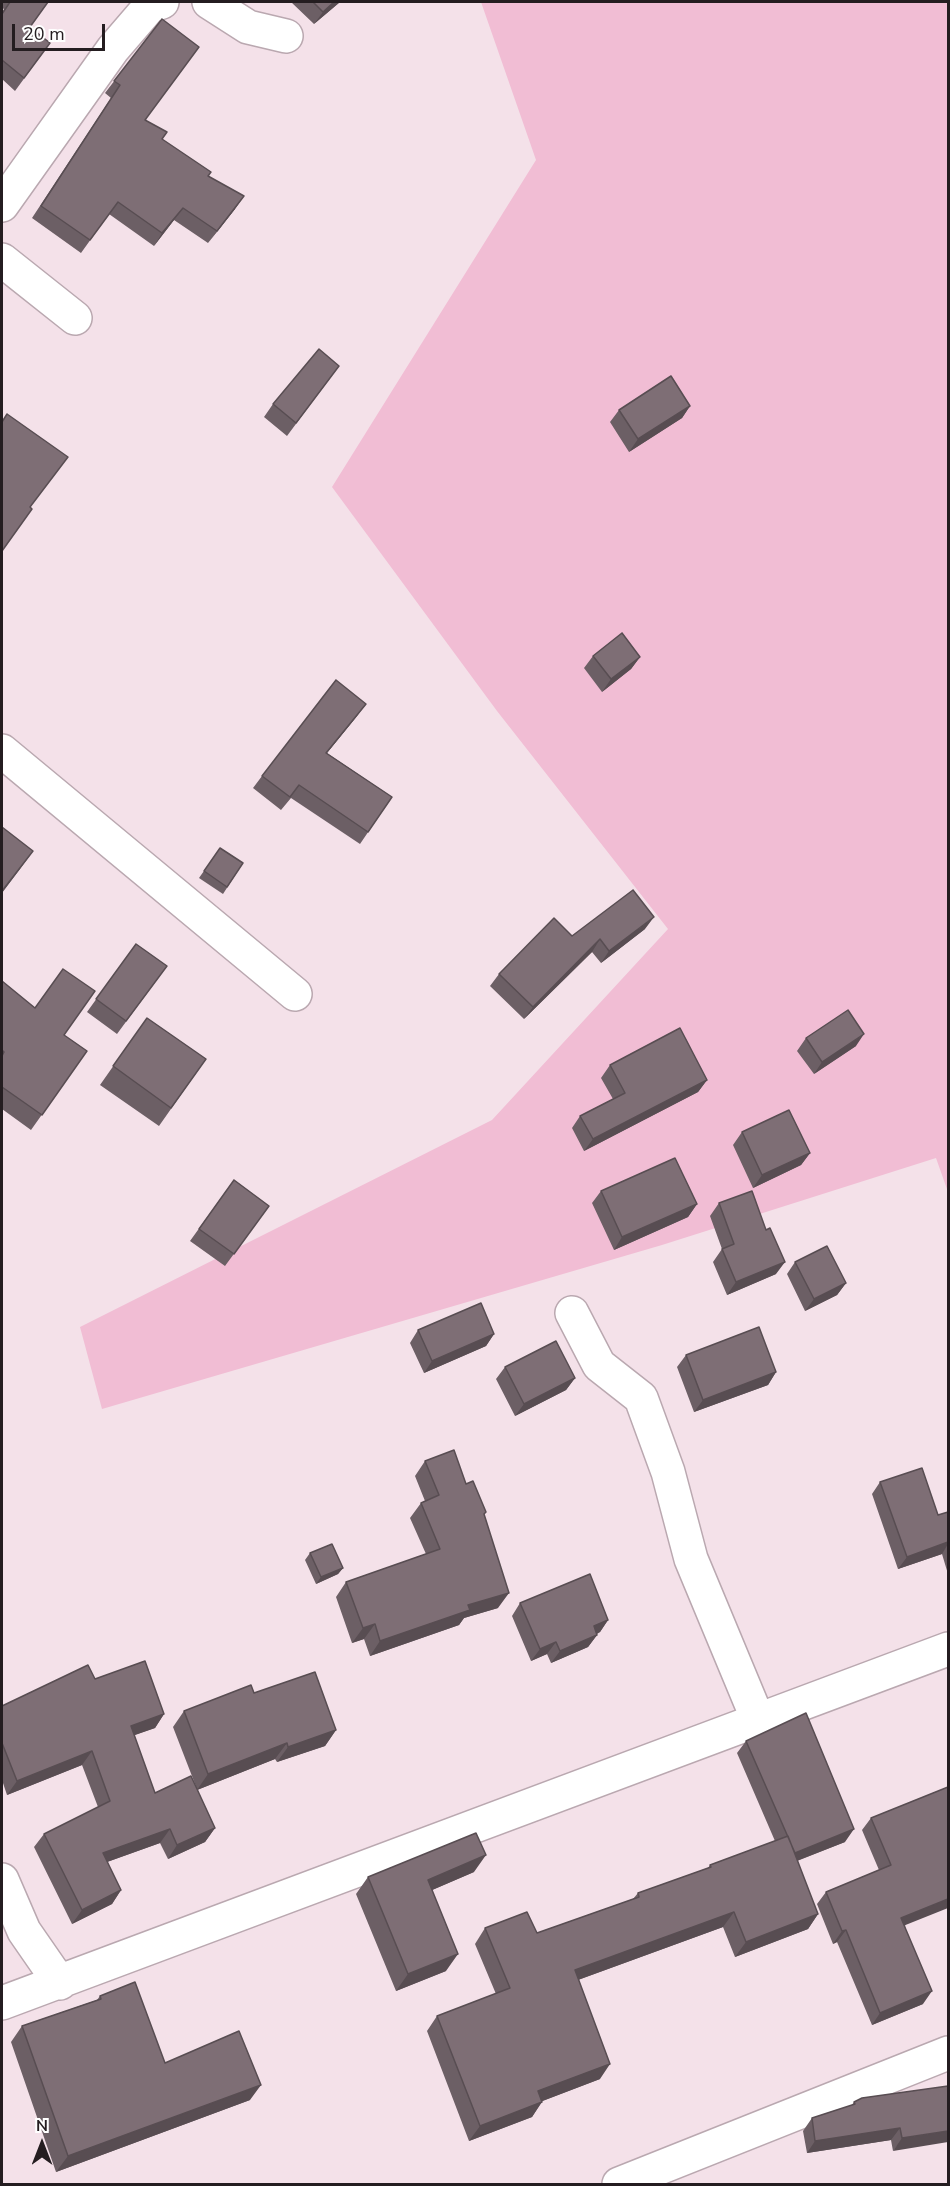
<!DOCTYPE html>
<html>
<head>
<meta charset="utf-8">
<style>
	body { margin:0 }
	#map { position:relative; width:950px; height:2186px; overflow:hidden; background:#f4e1e9; font-family:"Nunito Sans",sans-serif }
	canvas { display:block }
	.frame { position:absolute; inset:0; border:3px solid #241d20; pointer-events:none }
	.north { position:absolute; left:12px; top:2114px; width:60px; height:60px; -webkit-text-stroke:4px #fff; paint-order:stroke; rotate:0deg; font-size:16px; font-weight:700; line-height:24px; text-align:center; color:#241d20 }
	.north::after { content:''; display:block; margin:auto; width:21px; height:27px; background:#241d20; clip-path:polygon(50% 0,100% 100%,50% 72%,0 100%) }
	.scale { position:absolute; left:12px; top:24px; width:93px; height:27px; box-sizing:border-box; border:3px solid #241d20; border-top:0; padding-left:8px; font-size:18px; line-height:21px; white-space:nowrap; color:#241d20; -webkit-text-stroke:4px #fff; paint-order:stroke }
</style>
</head>
<body>
<div id="map">
<canvas width="950" height="2186"></canvas>
<div class="frame"></div>
<div class="north">N</div>
<div class="scale">20 m</div>
</div>
<script>
const g = document.querySelector('canvas').getContext('2d');
g.lineJoin = 'round';
function paint(path, color) {
  g.fillStyle = color;
  g.fill(path, 'evenodd');
}
function poly(rows) {
  const path = new Path2D();
  for (const r of rows) {
    path.moveTo(r[0], r[1]);
    for (let i = 2; i < r.length; i += 2) path.lineTo(r[i], r[i + 1]);
  }
  return path;
}
function strokePath(path, color, width, dash) {
  g.strokeStyle = color;
  g.lineWidth = width;
  g.lineCap = dash ? 'butt' : 'round';
  g.setLineDash(dash || []);
  g.stroke(path);
}
paint(poly([
	[481,2,948,2,948,1192,936,1158,662,1245,102,1409,80,1327,492,1120,668,929,497,711,332,487,536,160]
]), '#f1bdd4');
const minor = poly([
	[209,2,248,27,286,36],
	[2,205,113,49,150,6,162,2],
	[2,260,75,318],
	[2,751,295,994],
	[572,1313,599,1365,641,1398,668,1472,691,1559,758,1720],
	[2,1880,24,1931,60,1983],
	[2,2003,948,1649],
	[619,2184,948,2053]
]);
strokePath(minor, '#baa8b0', 36);
strokePath(minor, '#fff', 33);
paint(poly([
	[2,2,48,2,30,27,50,43,15,91,2,79,2,13,4,9,2,8],
	[291,2,340,2,314,24],
	[162,19,146,120,162,139,208,176,235,209,208,243,174,220,154,246,109,214,81,253,32,218,111,98,105,93],
	[339,366,287,436,264,417,273,404],
	[690,406,682,418,629,452,610,422,619,410],
	[593,656,640,657,631,669,602,692,584,668],
	[357,716,327,753,392,797,360,844,291,798,281,810,253,788,262,776],
	[220,848,243,863,223,894,199,878],
	[645,929,601,963,592,952,524,1019,490,986,499,974,572,936],
	[136,944,167,966,117,1034,87,1012],
	[2,981,35,1008,64,1035,87,1051,31,1130,2,1109],
	[147,1018,206,1059,159,1126,100,1085],
	[806,1038,856,1046,814,1074,797,1051],
	[610,1065,707,1080,698,1092,584,1151,572,1128,580,1116,613,1099,601,1078],
	[742,1132,810,1153,801,1165,753,1188,733,1145],
	[234,1180,269,1206,225,1266,190,1241],
	[601,1191,697,1204,688,1217,614,1250,592,1203],
	[719,1203,776,1274,727,1295,713,1262,722,1249,710,1216],
	[795,1262,846,1283,837,1295,805,1311,787,1274],
	[418,1330,494,1334,486,1346,424,1373,410,1343],
	[686,1355,776,1372,768,1385,694,1412,677,1367],
	[505,1367,575,1378,566,1390,515,1416,496,1379],
	[425,1461,466,1484,484,1515,498,1608,464,1618,459,1625,370,1656,364,1639,352,1643,336,1597,346,1582,426,1554,410,1518,421,1503,425,1501,415,1476],
	[880,1482,938,1515,948,1512,948,1574,942,1554,898,1569,872,1494],
	[310,1553,343,1568,338,1574,316,1584,305,1560],
	[520,1603,608,1620,600,1632,597,1634,597,1635,588,1647,551,1663,547,1654,531,1661,512,1616],
	[95,1679,164,1714,155,1728,134,1735,155,1793,197,1789,173,1727,184,1711,254,1693,336,1730,325,1746,277,1762,275,1759,197,1790,215,1828,205,1842,168,1859,160,1843,107,1862,121,1890,112,1904,72,1924,34,1847,44,1834,98,1807,82,1765,7,1795,2,1780,2,1706],
	[746,1741,845,1842,797,1861,818,1914,808,1929,735,1957,723,1927,578,1980,600,2079,542,2101,532,2117,469,2141,427,2031,437,2016,496,1994,475,1944,485,1928,537,1933,633,1899,638,1893,708,1868,710,1865,775,1841,737,1753],
	[948,1787,905,1926,923,2004,872,2025,837,1942,833,1944,817,1904,826,1892,879,1870,862,1830,871,1818],
	[474,1872,432,1890,446,1971,396,1991,356,1894,368,1877],
	[100,1996,165,2063,250,2100,56,2172,11,2042,22,2026,97,2000],
	[948,2086,893,2151,891,2140,807,2153,803,2131,812,2118,852,2105,854,2102]
]), '#6c5f65');
paint(poly([
	[334,2,340,2,314,24,323,12],
	[244,196,235,209,208,243,217,231],
	[183,208,174,220,154,246,162,233],
	[690,406,682,418,629,452,638,439],
	[640,657,631,669,602,692,611,679],
	[366,704,357,716,317,765,326,753],
	[33,851,20,869,2,893,2,891],
	[654,917,645,929,601,963,609,951],
	[600,939,592,952,524,1019,533,1007],
	[864,1034,856,1046,814,1074,822,1062],
	[707,1080,698,1092,584,1151,593,1139],
	[810,1153,801,1165,753,1188,762,1175],
	[697,1204,688,1217,614,1250,622,1237],
	[785,1262,776,1274,727,1295,736,1282],
	[846,1283,837,1295,805,1311,814,1299],
	[494,1334,486,1346,424,1373,432,1361],
	[776,1372,768,1385,694,1412,703,1400],
	[575,1378,566,1390,515,1416,524,1404],
	[948,1542,948,1544,942,1554,898,1569,907,1557],
	[343,1568,338,1574,316,1584,321,1577],
	[509,1593,498,1608,464,1618,459,1625,370,1656,380,1641,468,1605],
	[608,1620,600,1632,585,1639,594,1626],
	[375,1624,364,1639,352,1643,363,1628],
	[597,1635,588,1647,551,1663,560,1651],
	[556,1642,547,1654,531,1661,540,1649],
	[164,1714,155,1728,121,1740,131,1726],
	[336,1730,325,1746,277,1762,288,1747],
	[287,1743,275,1759,197,1790,208,1774],
	[92,1751,82,1765,7,1795,17,1781],
	[215,1828,205,1842,168,1859,177,1845],
	[170,1829,160,1843,93,1867,103,1853],
	[854,1829,845,1842,786,1865,795,1853],
	[486,1855,474,1872,416,1897,428,1880],
	[121,1890,112,1904,72,1924,82,1910],
	[948,1899,948,1908,893,1930,901,1918],
	[734,1912,723,1927,564,1985,575,1970],
	[818,1914,808,1929,735,1957,746,1942],
	[846,1930,837,1942,833,1944,842,1931],
	[458,1954,446,1971,396,1991,408,1974],
	[932,1991,923,2004,872,2025,880,2013],
	[610,2064,600,2079,527,2107,538,2091],
	[261,2085,250,2100,56,2172,68,2156],
	[542,2102,532,2117,469,2141,480,2126],
	[900,2128,891,2140,807,2153,815,2141],
	[948,2131,948,2142,893,2151,902,2138]
]), '#584d52');
const building = poly([
	[10,2,48,2,30,27,50,43,24,78,2,60,2,14,10,2],
	[313,2,334,2,323,12,313,2],
	[162,19,199,47,145,120,167,132,162,139,211,172,208,176,244,196,217,231,183,208,162,233,118,202,90,240,41,206,120,85,114,81,162,19],
	[319,349,339,366,296,423,273,404,319,349],
	[671,376,690,406,638,439,619,410,671,376],
	[7,414,68,457,30,507,32,509,2,551,2,422,7,414],
	[622,633,640,657,611,679,593,656,622,633],
	[336,680,366,704,326,753,392,797,368,832,299,785,290,797,262,776,336,680],
	[2,827,33,851,2,891,2,827],
	[220,848,243,863,227,887,204,871,220,848],
	[633,890,654,917,609,951,600,939,533,1007,499,974,554,918,572,936,633,890],
	[136,944,167,966,126,1021,96,999,136,944],
	[63,969,95,991,64,1035,87,1051,42,1115,2,1087,2,1056,4,1052,2,1050,2,981,35,1008,63,969],
	[848,1010,864,1034,822,1062,806,1038,848,1010],
	[147,1018,206,1059,171,1108,113,1066,147,1018],
	[680,1028,707,1080,593,1139,580,1116,625,1093,610,1065,680,1028],
	[789,1110,810,1153,762,1175,742,1132,789,1110],
	[675,1158,697,1204,622,1237,601,1191,675,1158],
	[234,1180,269,1206,234,1254,199,1229,234,1180],
	[752,1191,766,1230,770,1228,785,1262,736,1282,722,1249,734,1244,719,1203,752,1191],
	[827,1246,846,1283,814,1299,795,1262,827,1246],
	[481,1303,494,1334,432,1361,418,1330,481,1303],
	[759,1327,776,1372,703,1400,686,1355,759,1327],
	[556,1341,575,1378,524,1404,505,1367,556,1341],
	[454,1450,466,1484,473,1481,486,1512,484,1514,509,1593,468,1605,470,1610,380,1641,375,1624,363,1628,346,1582,440,1549,421,1503,439,1495,425,1461,454,1450],
	[922,1468,938,1515,948,1512,948,1542,907,1557,880,1482,922,1468],
	[332,1544,343,1568,321,1577,310,1553,332,1544],
	[590,1574,608,1620,594,1626,597,1635,560,1651,556,1642,540,1649,520,1603,590,1574],
	[145,1661,164,1714,131,1726,155,1793,191,1776,215,1828,177,1845,170,1829,103,1853,121,1890,82,1910,44,1834,110,1801,92,1751,17,1781,2,1743,2,1706,88,1665,95,1679,145,1661],
	[315,1672,336,1730,288,1747,287,1743,208,1774,184,1711,251,1685,254,1693,315,1672],
	[806,1713,854,1829,795,1853,746,1741,806,1713],
	[948,1787,948,1899,901,1918,932,1991,880,2013,846,1930,842,1931,826,1892,891,1865,871,1818,948,1787],
	[476,1833,486,1855,428,1880,458,1954,408,1974,368,1877,476,1833],
	[788,1836,818,1914,746,1942,734,1912,575,1970,610,2064,538,2091,542,2102,480,2126,437,2016,510,1988,485,1928,527,1912,537,1933,639,1897,638,1893,711,1867,710,1865,788,1836],
	[135,1982,165,2063,239,2031,261,2085,68,2156,22,2026,101,1999,100,1996,135,1982],
	[948,2086,948,2131,902,2138,900,2128,815,2141,812,2118,855,2104,854,2102,862,2098,948,2086]
]);
paint(building, '#7e6e75');
strokePath(building, '#584d52', 1.5);
</script>
</body>
</html>
